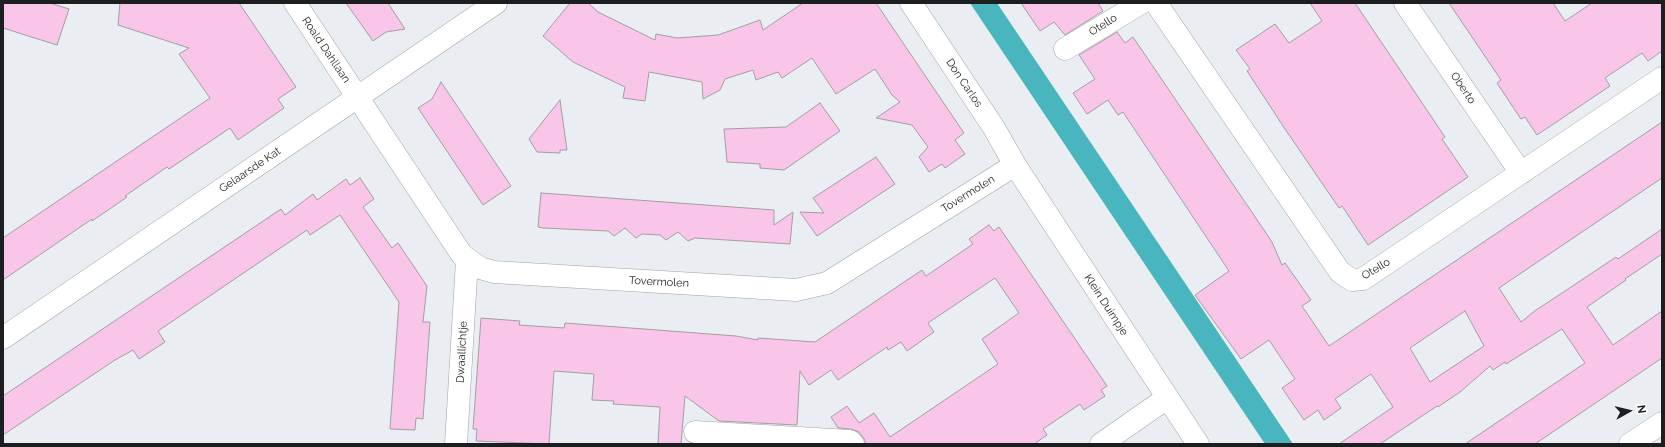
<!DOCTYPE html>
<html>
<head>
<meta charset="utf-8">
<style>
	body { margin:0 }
	#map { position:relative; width:1665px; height:447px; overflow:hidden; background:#eaedf1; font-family:Raleway,sans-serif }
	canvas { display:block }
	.frame { position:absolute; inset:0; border:4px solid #1d1e1f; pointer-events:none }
	.north { position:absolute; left:1609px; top:391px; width:40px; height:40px; -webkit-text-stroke:3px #fff; paint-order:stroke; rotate:82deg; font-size:11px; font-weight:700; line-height:16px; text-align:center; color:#1d1e1f }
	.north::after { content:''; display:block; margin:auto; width:14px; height:18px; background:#1d1e1f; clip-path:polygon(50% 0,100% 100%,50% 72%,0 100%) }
</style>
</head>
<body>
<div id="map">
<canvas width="1665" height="447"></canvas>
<div class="frame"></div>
<div class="north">N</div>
</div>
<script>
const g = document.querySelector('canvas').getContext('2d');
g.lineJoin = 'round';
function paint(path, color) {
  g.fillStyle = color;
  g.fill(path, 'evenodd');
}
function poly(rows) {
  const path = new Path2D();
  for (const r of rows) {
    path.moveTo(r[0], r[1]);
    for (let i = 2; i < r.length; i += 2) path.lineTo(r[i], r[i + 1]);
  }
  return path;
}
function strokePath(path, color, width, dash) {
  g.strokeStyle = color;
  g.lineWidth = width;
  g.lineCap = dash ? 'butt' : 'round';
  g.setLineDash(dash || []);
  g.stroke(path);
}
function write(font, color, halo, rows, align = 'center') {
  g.font = font + ' Raleway,sans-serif';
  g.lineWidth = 3.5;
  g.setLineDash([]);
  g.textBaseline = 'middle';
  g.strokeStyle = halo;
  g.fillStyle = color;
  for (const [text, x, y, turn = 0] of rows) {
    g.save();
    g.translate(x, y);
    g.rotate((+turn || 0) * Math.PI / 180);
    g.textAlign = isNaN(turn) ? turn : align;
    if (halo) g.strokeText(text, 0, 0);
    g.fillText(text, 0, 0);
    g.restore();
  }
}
paint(poly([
	[970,3,997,3,1293,444,1265,444]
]), '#49b6bf');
const building = poly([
	[3,3,50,3,69,9,57,45,3,28,3,3],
	[120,3,239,3,296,87,278,99,284,108,238,140,230,128,169,169,167,167,125,196,127,197,114,206,92,221,92,219,3,280,3,238,210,98,179,54,189,48,118,25,120,3],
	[346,3,388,3,405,29,386,32,373,41,346,3],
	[570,3,588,3,598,12,655,40,656,34,677,38,718,35,760,20,763,30,803,3,876,3,964,133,955,140,965,154,945,168,942,164,929,172,919,157,928,147,912,125,876,118,900,102,892,95,875,69,836,94,812,58,782,78,778,72,756,80,753,70,725,79,720,90,703,99,702,82,649,72,645,101,623,98,625,87,573,62,543,36,570,3],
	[1021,3,1098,3,1103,11,1065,35,1054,22,1040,31,1021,3],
	[1310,3,1355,3,1445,137,1442,139,1468,177,1368,245,1342,206,1339,208,1285,129,1247,71,1250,69,1236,50,1275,24,1289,43,1322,21,1310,3],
	[1449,3,1553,3,1565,21,1592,3,1662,3,1662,51,1648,61,1642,53,1605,78,1610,86,1537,135,1525,117,1521,119,1497,83,1501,80,1449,3],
	[1117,32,1125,43,1133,37,1266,233,1272,242,1282,265,1285,263,1311,300,1302,306,1329,346,1662,122,1662,178,1499,288,1521,322,1536,310,1562,293,1616,257,1618,259,1662,229,1662,254,1625,279,1626,280,1587,307,1613,345,1662,311,1662,358,1535,444,1465,444,1585,363,1562,329,1506,364,1505,362,1493,370,1490,366,1460,392,1438,407,1437,406,1380,444,1339,444,1393,407,1371,374,1335,399,1341,408,1324,420,1318,410,1304,420,1282,388,1295,379,1269,340,1241,359,1195,295,1229,271,1123,112,1118,115,1108,100,1087,114,1073,93,1095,79,1079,55,1117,32],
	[1465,311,1484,346,1430,382,1410,348,1465,311],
	[441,82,511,186,483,205,418,108,432,99,441,82],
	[560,100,567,150,560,150,560,153,537,152,529,139,560,100],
	[820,103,840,131,784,170,760,168,760,164,727,162,724,129,786,127,820,103],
	[876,157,895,184,817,236,800,212,824,213,813,198,876,157],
	[360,178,374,199,363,207,392,248,398,243,427,286,423,322,430,322,423,419,416,418,415,430,390,429,399,302,340,215,310,235,307,230,158,331,165,342,139,359,133,350,115,360,3,435,3,396,281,209,285,215,313,194,317,200,346,179,350,185,360,178],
	[541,193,774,210,774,225,793,212,790,244,695,238,688,241,678,232,666,240,660,235,642,234,636,238,625,228,614,236,608,231,543,228,538,227,541,193],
	[989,225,994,231,999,227,1107,386,1101,390,1105,396,1084,410,1080,404,1043,429,1047,435,1034,444,865,444,865,440,859,432,851,429,838,428,831,417,847,406,859,423,874,413,890,437,998,364,982,339,1019,313,995,278,928,323,934,332,907,351,901,342,888,350,887,347,838,380,831,370,809,385,800,371,797,425,719,421,685,396,681,444,658,444,660,407,613,404,614,401,592,400,594,374,554,371,549,444,476,441,477,429,473,429,481,318,520,321,519,325,564,328,565,323,736,336,758,340,758,338,815,342,922,270,926,276,973,244,969,239,989,225]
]);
paint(building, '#f9c5e8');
strokePath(building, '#a39ea1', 1);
const minor = poly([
	[295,3,462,255,480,268,494,272,796,290,827,283,1015,165],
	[911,3,994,128,1015,165,1198,444],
	[1156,3,1340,272,1352,280,1363,279,1662,78],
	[1405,3,1521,173],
	[1065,49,1141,3],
	[3,338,496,3],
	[695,432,850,441,853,444],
	[456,444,467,260],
	[1101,444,1167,398],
	[1630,444,1662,423]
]);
strokePath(minor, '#9fa2a6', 23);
strokePath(minor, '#fff', 22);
write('11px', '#1d1e1f', '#fff', [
	["Otello",1103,25,-32],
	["Roald Dahllaan",326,50,56],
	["Don Carlos",964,83,56],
	["Oberto",1463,88,56],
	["Gelaarsde Kat",250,170,-34],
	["Tovermolen",968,194,-32],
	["Otello",1376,269,-31],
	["Tovermolen",659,282,3],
	["Klein Duimpje",1106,305,57],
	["Dwaallichtje",462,352,-87]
]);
</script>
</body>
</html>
